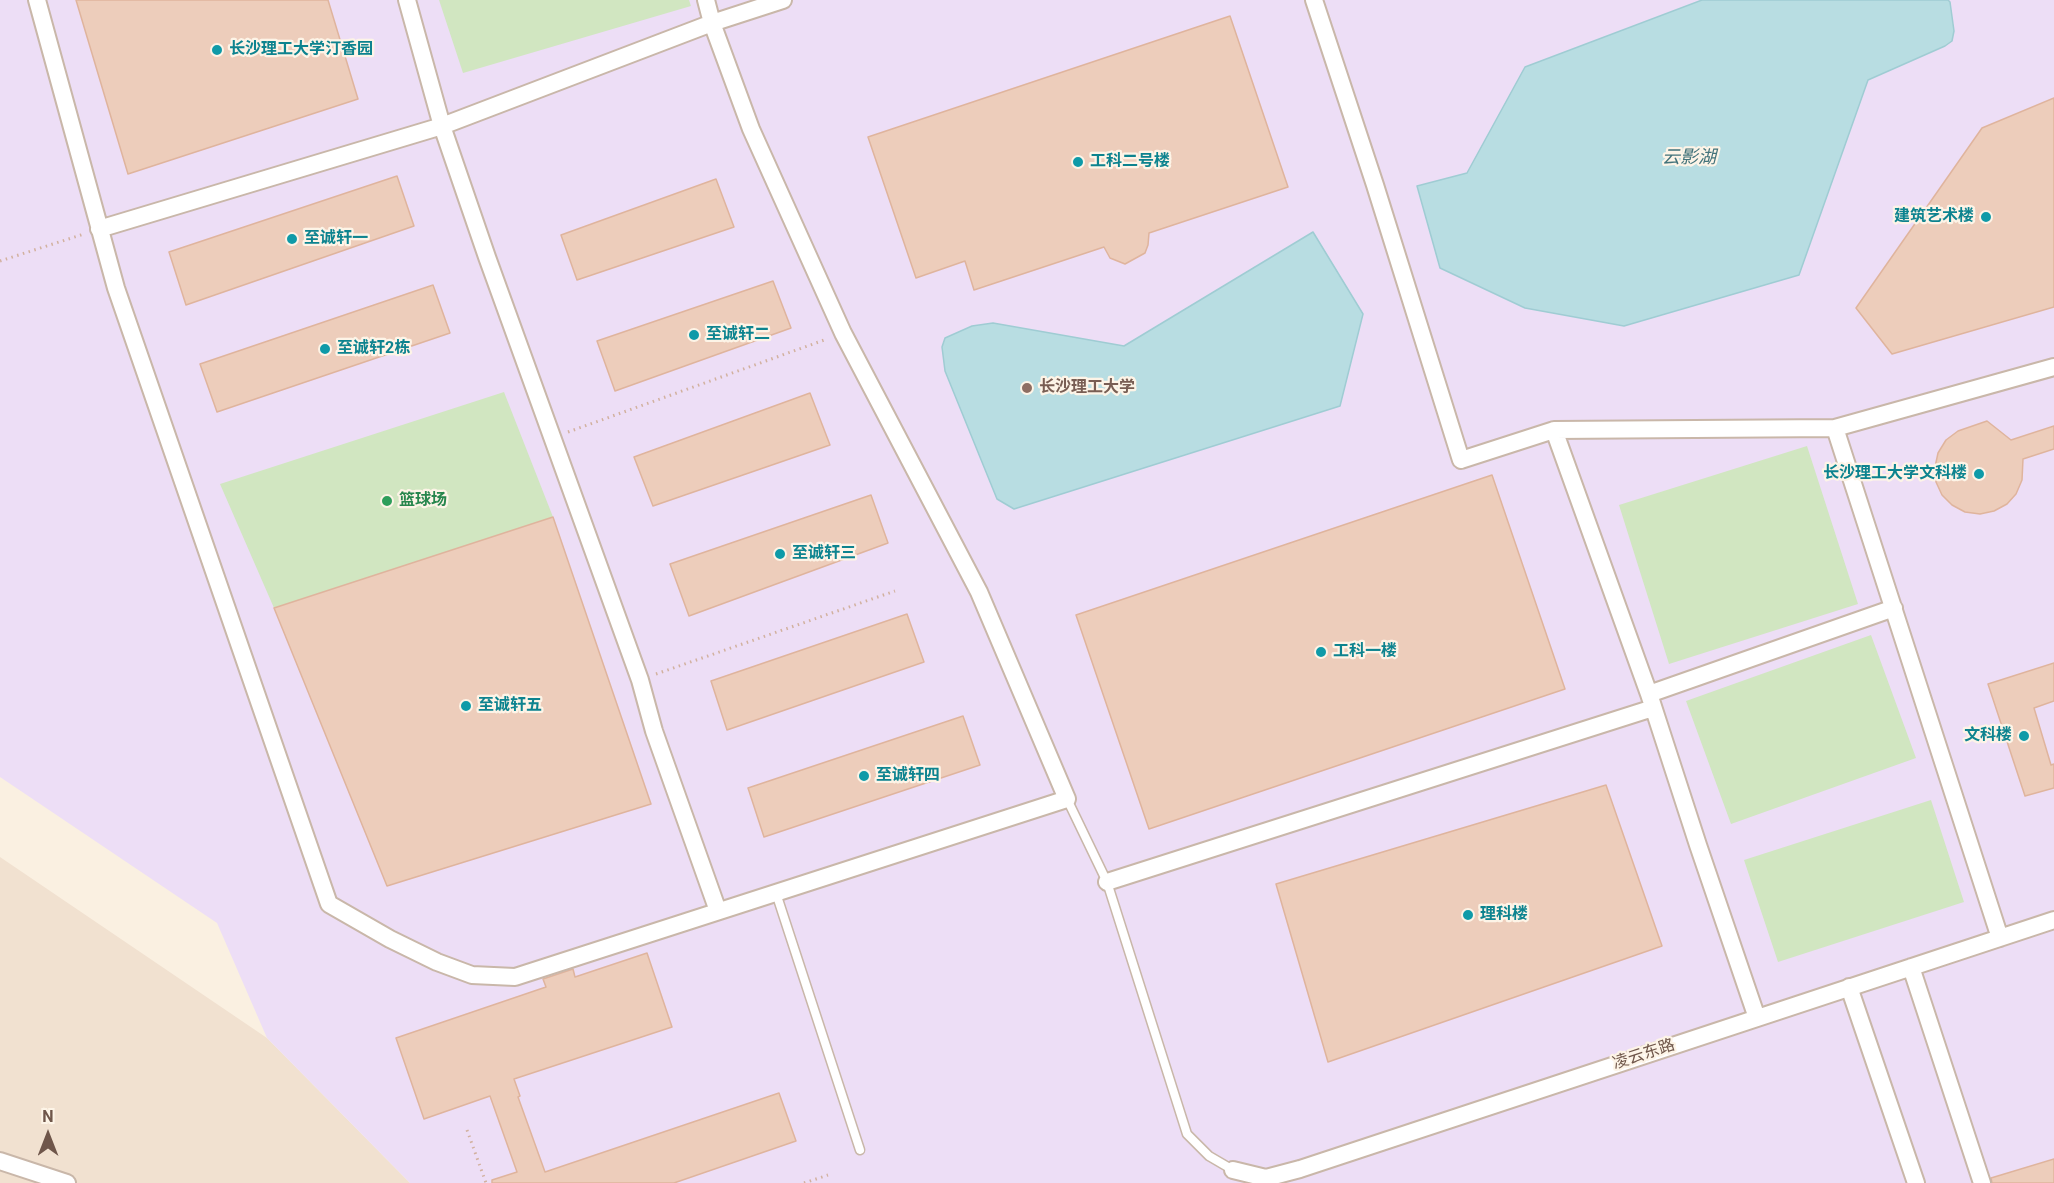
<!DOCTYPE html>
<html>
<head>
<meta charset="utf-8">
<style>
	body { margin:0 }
	#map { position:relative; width:2054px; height:1183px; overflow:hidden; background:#faf0e1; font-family:Roboto,sans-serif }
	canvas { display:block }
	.north { position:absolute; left:18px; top:1105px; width:60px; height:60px; -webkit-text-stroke:4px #fdf4e7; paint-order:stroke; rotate:0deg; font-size:16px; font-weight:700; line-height:24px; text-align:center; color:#6f564a }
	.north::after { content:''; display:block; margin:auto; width:21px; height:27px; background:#6f564a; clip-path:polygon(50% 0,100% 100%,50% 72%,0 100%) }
</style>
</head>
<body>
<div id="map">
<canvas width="2054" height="1183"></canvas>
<div class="north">N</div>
</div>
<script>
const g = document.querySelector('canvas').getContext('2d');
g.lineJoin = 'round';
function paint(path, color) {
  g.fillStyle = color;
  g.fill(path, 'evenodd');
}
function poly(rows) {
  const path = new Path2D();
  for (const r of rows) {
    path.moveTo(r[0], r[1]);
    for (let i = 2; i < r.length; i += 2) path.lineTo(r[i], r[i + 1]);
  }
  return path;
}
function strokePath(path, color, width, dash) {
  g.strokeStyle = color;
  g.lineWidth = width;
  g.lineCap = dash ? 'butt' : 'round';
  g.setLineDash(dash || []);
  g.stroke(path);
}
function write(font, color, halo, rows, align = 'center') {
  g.font = font + ' Roboto,"Noto Sans SC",sans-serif';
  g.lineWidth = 4.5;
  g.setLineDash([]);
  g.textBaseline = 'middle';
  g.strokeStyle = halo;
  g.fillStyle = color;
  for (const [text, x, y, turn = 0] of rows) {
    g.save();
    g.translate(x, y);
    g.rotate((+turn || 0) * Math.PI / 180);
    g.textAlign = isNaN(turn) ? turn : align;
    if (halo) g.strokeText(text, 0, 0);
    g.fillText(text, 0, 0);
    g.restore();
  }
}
paint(poly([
	[0,857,267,1038,410,1183,0,1183]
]), '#f1e1d0');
paint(poly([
	[0,0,2054,0,2054,1183,410,1183,267,1038,217,923,0,777]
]), '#eddef6');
paint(poly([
	[439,0,689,0,691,6,463,73],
	[504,392,553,517,274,608,220,484],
	[1807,446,1858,604,1669,664,1619,505],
	[1871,635,1916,758,1731,824,1686,701],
	[1931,800,1964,902,1778,962,1744,860]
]), '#d1e6c1');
const water = poly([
	[1702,0,1948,0,1950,2,1954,31,1952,41,1945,46,1868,80,1799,275,1624,326,1525,308,1440,268,1417,186,1467,173,1525,67,1702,0],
	[1313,232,1363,314,1340,406,1014,509,997,499,945,371,942,347,945,338,972,326,993,323,1124,346,1313,232]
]);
paint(water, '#b8dde2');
strokePath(water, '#9fccd3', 1.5);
const building = poly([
	[76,0,328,0,358,99,128,174,76,0],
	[1230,16,1288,187,1149,233,1148,245,1145,253,1125,264,1110,258,1104,247,974,290,965,261,916,278,868,137,1230,16],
	[2054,98,2054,307,1892,354,1856,308,1982,128,2054,98],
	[397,176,414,226,186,305,169,252,397,176],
	[716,179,734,227,577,280,561,235,716,179],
	[773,281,791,328,615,391,597,341,773,281],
	[433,285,450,333,217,412,200,364,433,285],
	[810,393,830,445,653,506,634,457,810,393],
	[1987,421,2011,440,2054,426,2054,449,2023,459,2022,480,2016,494,2007,504,1994,511,1980,514,1965,512,1952,505,1942,495,1936,482,1935,467,1938,453,1946,440,1958,431,1987,421],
	[1492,475,1565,689,1149,829,1076,615,1492,475],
	[871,495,888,543,689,616,670,564,871,495],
	[553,517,651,804,387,886,274,608,553,517],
	[907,614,924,662,727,730,711,681,907,614],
	[2054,663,2054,701,2034,708,2051,765,2054,764,2054,788,2025,796,1988,684,2054,663],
	[963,716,980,765,764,837,748,788,963,716],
	[1606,785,1662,946,1328,1062,1276,884,1606,785],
	[647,953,672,1027,514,1079,520,1096,518,1097,545,1172,779,1093,796,1141,674,1183,492,1183,492,1180,517,1172,490,1096,424,1119,396,1038,546,987,543,979,573,969,575,977,647,953],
	[2054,1159,2054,1183,1992,1183,1991,1178,2054,1159]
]);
paint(building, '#edcdbb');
strokePath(building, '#dfb49d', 1.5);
const lane = poly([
	[1067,799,1107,882,1187,1134,1209,1156,1233,1170],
	[776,893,860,1150]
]);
const street = poly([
	[37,0,116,288,329,904,390,939,437,962,472,975,515,977,1067,799,979,592,843,333,751,129,712,23,706,0],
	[407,0,442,126,487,257,640,680,654,731,718,911],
	[1314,0,1375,185,1461,460,1554,430,1649,694,1698,845,1757,1018],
	[99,229,442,126,712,23,783,0],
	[1554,430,1835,428],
	[1649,694,1894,608],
	[1107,882,1653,708],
	[2000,938,1835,428,2054,367],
	[1911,967,1982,1183],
	[1849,987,1916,1183],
	[0,1161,67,1183],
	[1233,1170,1266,1178,1300,1169,2054,920]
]);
strokePath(lane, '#c9b7a9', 11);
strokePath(street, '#c9b7a9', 20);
strokePath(poly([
	[0,261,84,234],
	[568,432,827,339],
	[656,674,895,591],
	[467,1130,486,1183],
	[804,1183,828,1175]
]), '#d2b19f', 3, [1.5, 4.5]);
strokePath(lane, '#fff', 8);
strokePath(street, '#fff', 16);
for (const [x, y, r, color] of [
	[217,50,6,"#0f9aa8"],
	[1078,162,6,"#0f9aa8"],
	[1986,217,6,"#0f9aa8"],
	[292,239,6,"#0f9aa8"],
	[694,335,6,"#0f9aa8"],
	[325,349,6,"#0f9aa8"],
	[1027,388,6,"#8d6e63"],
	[1979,474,6,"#0f9aa8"],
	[387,501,6,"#2e9e5b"],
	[780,554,6,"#0f9aa8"],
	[1321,652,6,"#0f9aa8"],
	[466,706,6,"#0f9aa8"],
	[2024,736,6,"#0f9aa8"],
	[864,776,6,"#0f9aa8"],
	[1468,915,6,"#0f9aa8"]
]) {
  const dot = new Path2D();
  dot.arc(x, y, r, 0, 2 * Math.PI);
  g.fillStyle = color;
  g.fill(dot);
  strokePath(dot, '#fdf4e7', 2);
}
write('bold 16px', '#0d838f', '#fdf4e7', [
	["长沙理工大学汀香园",229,50],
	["工科二号楼",1090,162],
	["建筑艺术楼",1974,217,"right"],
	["至诚轩一",304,239],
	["至诚轩二",706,335],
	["至诚轩2栋",337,349],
	["长沙理工大学文科楼",1967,474,"right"],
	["至诚轩三",792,554],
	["工科一楼",1333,652],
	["至诚轩五",478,706],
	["文科楼",2012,736,"right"],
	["至诚轩四",876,776],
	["理科楼",1480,915]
], 'left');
write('bold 16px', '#785e54', '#fdf4e7', [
	["长沙理工大学",1039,388]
], 'left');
write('bold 16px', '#27864d', '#fdf4e7', [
	["篮球场",399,501]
], 'left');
write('16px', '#6f564a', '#fdf4e7', [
	["凌云东路",1644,1055,-18]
]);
write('italic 18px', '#43737b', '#fdf4e7', [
	["云影湖",1689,158]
]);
</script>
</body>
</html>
